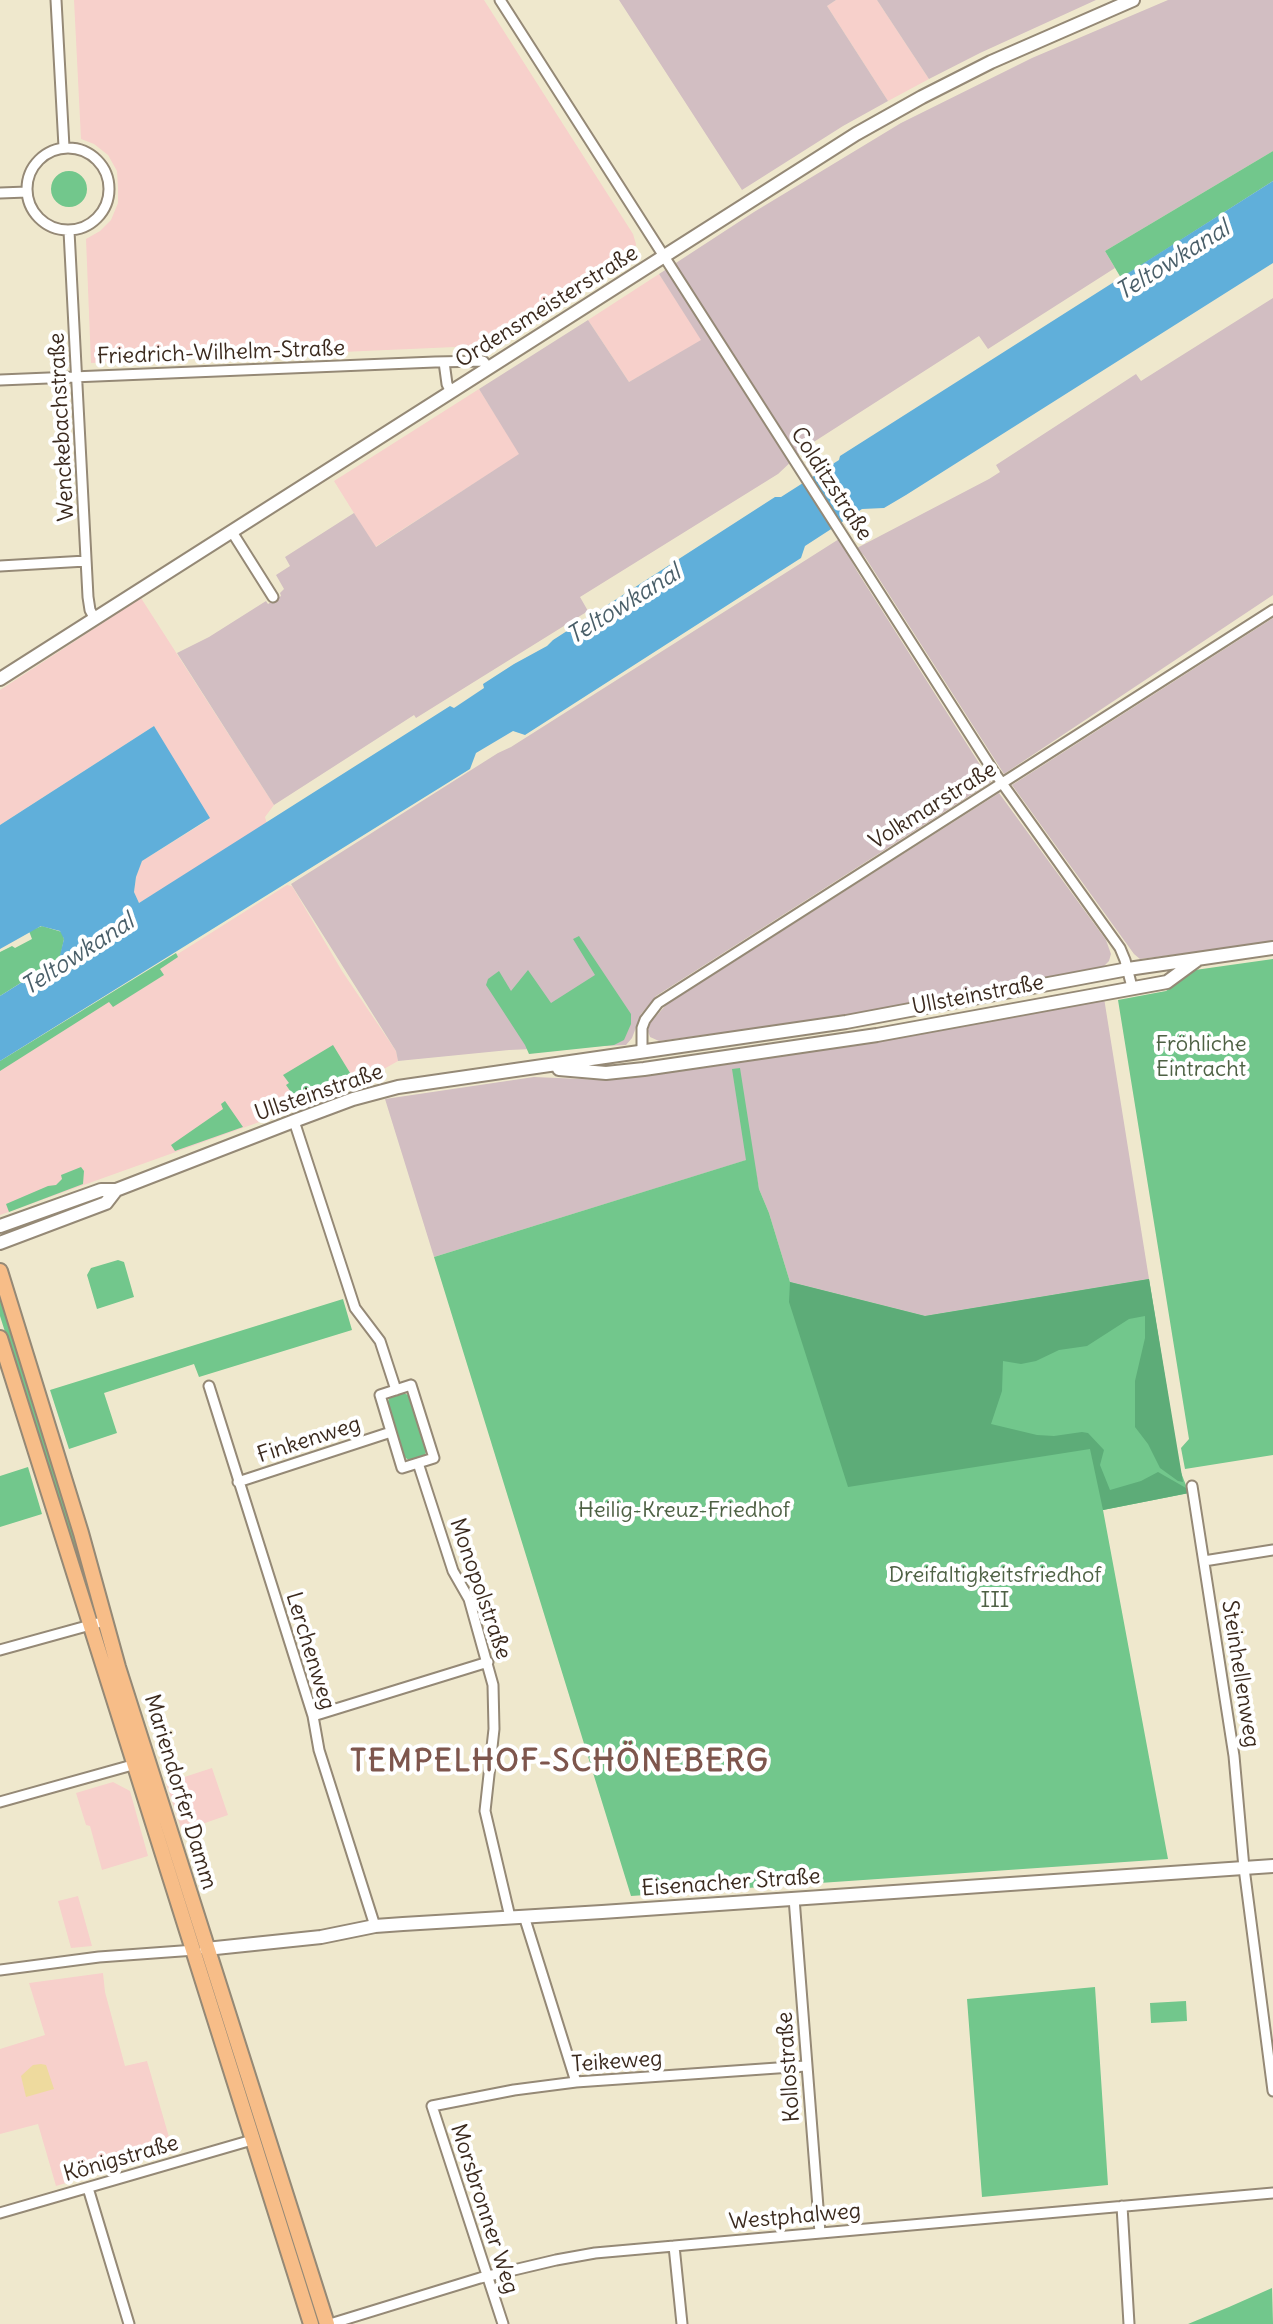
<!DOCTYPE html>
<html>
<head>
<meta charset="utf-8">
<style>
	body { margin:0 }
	canvas { display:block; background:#efe8cd }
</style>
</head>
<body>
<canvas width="1273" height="2324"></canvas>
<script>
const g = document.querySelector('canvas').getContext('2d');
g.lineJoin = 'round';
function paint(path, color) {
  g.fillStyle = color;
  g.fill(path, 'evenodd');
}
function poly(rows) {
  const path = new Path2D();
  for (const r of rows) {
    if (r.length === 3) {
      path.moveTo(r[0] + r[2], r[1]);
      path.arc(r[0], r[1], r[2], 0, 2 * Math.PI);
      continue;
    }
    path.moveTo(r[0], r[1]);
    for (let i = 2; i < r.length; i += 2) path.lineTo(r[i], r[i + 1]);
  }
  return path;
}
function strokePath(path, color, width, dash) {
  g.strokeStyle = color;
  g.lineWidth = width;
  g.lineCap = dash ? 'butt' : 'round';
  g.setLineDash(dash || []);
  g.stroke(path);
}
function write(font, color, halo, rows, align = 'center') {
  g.font = font + ' Delius,sans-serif';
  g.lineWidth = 8;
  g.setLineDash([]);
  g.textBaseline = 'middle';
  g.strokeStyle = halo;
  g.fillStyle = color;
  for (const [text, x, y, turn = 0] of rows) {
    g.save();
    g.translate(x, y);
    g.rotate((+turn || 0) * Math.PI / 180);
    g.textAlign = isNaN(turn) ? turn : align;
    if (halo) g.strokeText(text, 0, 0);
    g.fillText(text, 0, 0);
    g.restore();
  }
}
paint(poly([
	[74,0,484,0,633,234,636,244,635,254,630,262,501,345,91,363,86,239,100,231,111,220,118,203,118,188,117,171,108,155,94,144,81,139],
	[836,0,877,0,929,79,888,101,827,6],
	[659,274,702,340,629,382,588,320],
	[479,389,520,454,375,547,334,481],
	[141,598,274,805,265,817,267,824,139,903,134,892,136,877,142,861,208,820,154,726,0,825,0,690],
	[287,885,292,886,342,971,396,1051,398,1061,368,1078,355,1081,279,1115,0,1215,0,1066],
	[212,1768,228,1815,182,1831,166,1783],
	[113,1782,130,1791,148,1856,102,1870,90,1826,86,1825,76,1793],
	[78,1896,92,1946,71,1948,58,1901],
	[103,1973,105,1992,125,2066,147,2061,173,2151,56,2186,38,2124,0,2134,0,2049,45,2035,29,1983]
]), '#f7d0cb');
paint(poly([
	[619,0,836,0,827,6,888,101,843,126,742,190],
	[877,0,1096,0,980,53,929,79],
	[1168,0,1273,0,1273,151,1105,251,1115,268,988,349,979,336,809,445,778,474,580,597,588,611,416,718,414,715,274,805,177,653,209,637,266,601,268,604,281,596,280,593,284,589,276,575,290,566,285,557,354,513,376,547,519,454,479,389,588,320,629,382,701,340,659,274,754,212,901,123,1032,58],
	[1273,298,1273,595,1004,774,865,557,857,548,989,479,1000,472,996,465,1136,374,1141,381],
	[839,539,857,571,991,782,656,996,641,1014,632,1038,626,1045,509,1050,398,1061,396,1051,291,884,498,753,511,747],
	[1273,618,1273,942,1140,959,1134,954,1012,785],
	[999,793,1106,940,1111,954,1109,961,1104,966,823,1019,659,1041,650,1037,648,1031,650,1023,666,1005],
	[1104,998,1149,1279,925,1316,790,1282,769,1213,759,1189,753,1158,434,1257,385,1099,534,1077,605,1080,766,1058,925,1033]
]), '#d2bec2');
paint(poly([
	[1273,151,1273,181,1121,278,1105,251],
	[69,189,18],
	[42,926,62,932,64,939,60,958,0,996,0,952,12,946,15,948,32,939,29,931],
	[579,936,631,1014,631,1024,624,1040,614,1045,529,1054,525,1045,486,985,488,979,499,971,511,991,528,970,551,1003,595,975,573,939],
	[176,953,178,957,160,969,164,975,113,1007,109,1002,0,1071,0,1061],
	[1273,959,1273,1455,1185,1469,1181,1448,1189,1439,1118,1000,1166,991,1195,970],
	[333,1045,355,1081,300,1105,286,1085,289,1083,283,1075],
	[740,1068,759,1189,769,1213,790,1282,925,1316,1149,1279,1180,1470,1189,1493,1103,1510,1168,1859,631,1896,434,1257,746,1160,732,1069],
	[225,1101,243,1127,175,1151,171,1145,223,1109,221,1104],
	[81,1167,84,1171,83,1184,9,1212,6,1204,48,1186,56,1185,62,1179,61,1175],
	[118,1260,124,1262,134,1297,97,1309,87,1275,91,1268],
	[0,1294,74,1533,95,1607,92,1608,0,1316],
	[343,1299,352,1330,199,1377,194,1364,104,1393,117,1433,69,1449,50,1390],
	[402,1392,410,1396,427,1447,425,1456,410,1461,403,1456,387,1406,389,1398],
	[28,1467,42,1514,0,1527,0,1476],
	[1095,1987,1108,2185,982,2197,967,1999],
	[1186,2001,1187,2021,1151,2023,1150,2003],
	[1272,2288,1273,2324,1188,2324,1229,2307]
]), '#72c78c');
paint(poly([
	[1149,1279,1183,1482,1178,1481,1160,1468,1148,1444,1135,1427,1135,1381,1145,1338,1145,1316,1129,1319,1087,1346,1059,1350,1036,1361,1021,1364,1003,1361,1002,1391,991,1424,1037,1435,1054,1436,1082,1432,1088,1433,1104,1450,1100,1465,1110,1490,1141,1481,1158,1472,1186,1488,1189,1493,1103,1510,1090,1449,848,1487,789,1302,790,1282,925,1316]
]), '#5dac78');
paint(poly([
	[41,2064,46,2065,54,2089,26,2097,21,2076,33,2065]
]), '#eeda9e');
paint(poly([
	[1273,181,1273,263,906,495,884,508,862,509,805,546,801,558,525,735,513,731,476,753,470,769,0,1061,0,996,59,959,64,939,60,931,41,926,0,949,0,825,154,726,210,818,142,861,136,877,134,892,139,903,450,706,454,708,484,688,483,684,514,664,547,646,553,640,775,497,781,497,839,460,840,456]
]), '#60afda');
const minor = poly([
	[56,0,64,147],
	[500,0,994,772,1120,948,1125,960,1132,987],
	[68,189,41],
	[0,193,27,192],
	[69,231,88,597,90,610,95,619],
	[444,362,447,384,451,392],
	[0,380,435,362,483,361,488,367],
	[232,532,273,597],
	[0,566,86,561],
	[642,1051,642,1028,645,1020,658,1003,1273,610],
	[294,1121,355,1308,380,1341,396,1390],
	[411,1385,434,1458,402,1468,380,1395,411,1385],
	[209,1386,313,1716,319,1750,375,1926],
	[418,1463,453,1571,469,1599,493,1685,494,1729,485,1811,510,1917],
	[238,1482,391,1432],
	[1192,1486,1234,1756,1244,1868,1273,2091],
	[1204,1561,1273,1550],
	[0,1650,105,1621],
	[313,1716,488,1662],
	[0,1802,136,1764],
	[794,1898,820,2233],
	[524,1916,576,2082],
	[0,1970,99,1957,195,1950],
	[88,2188,129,2324],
	[1122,2206,1129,2324],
	[0,2213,252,2140],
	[674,2246,682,2324],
	[330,2324,480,2278,556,2260,595,2253,1273,2193],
	[503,2324,432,2106,514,2090,576,2082,806,2066]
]);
const tertiary = poly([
	[0,679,856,134,922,97,991,62,1133,0],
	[559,1069,606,1073,644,1069,877,1035,1167,982,1197,960],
	[0,1226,101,1190,116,1190,294,1121,353,1099,398,1087,846,1022,1128,969,1273,948],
	[0,1243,106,1203,116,1190],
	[206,1949,321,1937,375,1926,403,1924,602,1912,1273,1866]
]);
const primary = poly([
	[0,1271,81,1533,118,1667,327,2324],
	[0,1338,311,2324]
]);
strokePath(minor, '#958976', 13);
strokePath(tertiary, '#958976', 16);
strokePath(primary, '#958976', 18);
strokePath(minor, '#fff', 9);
strokePath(tertiary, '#fff', 12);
strokePath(primary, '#f7bd88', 14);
write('22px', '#3b2a1e', '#fff', [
	["Ordensmeisterstraße",547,307,-32],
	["Friedrich-Wilhelm-Straße",221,353,-2],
	["Wenckebachstraße",62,427,-93],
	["Colditzstraße",831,484,57],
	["Volkmarstraße",933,806,-32],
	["Ullsteinstraße",978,995,-11],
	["Ullsteinstraße",319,1093,-19],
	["Finkenweg",309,1440,-18],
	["Monopolstraße",480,1589,71],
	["Lerchenweg",310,1651,73],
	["Steinhellenweg",1240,1674,81],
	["Mariendorfer Damm",180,1792,73],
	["Eisenacher Straße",731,1883,-4],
	["Teikeweg",617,2062,-4],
	["Kollostraße",789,2067,-94],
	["Königstraße",121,2159,-16],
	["Morsbronner Weg",484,2209,72],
	["Westphalweg",795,2217,-5]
]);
write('22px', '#4e6144', '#fff', [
	["Fröhliche",1201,1045],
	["Eintracht",1201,1070],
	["Heilig-Kreuz-Friedhof",684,1511],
	["Dreifaltigkeitsfriedhof",995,1576],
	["III",995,1601]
]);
write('italic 24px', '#4a5f69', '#fff', [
	["Teltowkanal",1173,261,-32],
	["Teltowkanal",624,605,-32],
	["Teltowkanal",78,955,-33]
]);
g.letterSpacing = '2px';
write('bold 30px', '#7e564d', '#fff', [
	["TEMPELHOF-SCHÖNEBERG",560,1762]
]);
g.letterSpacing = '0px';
</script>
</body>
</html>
